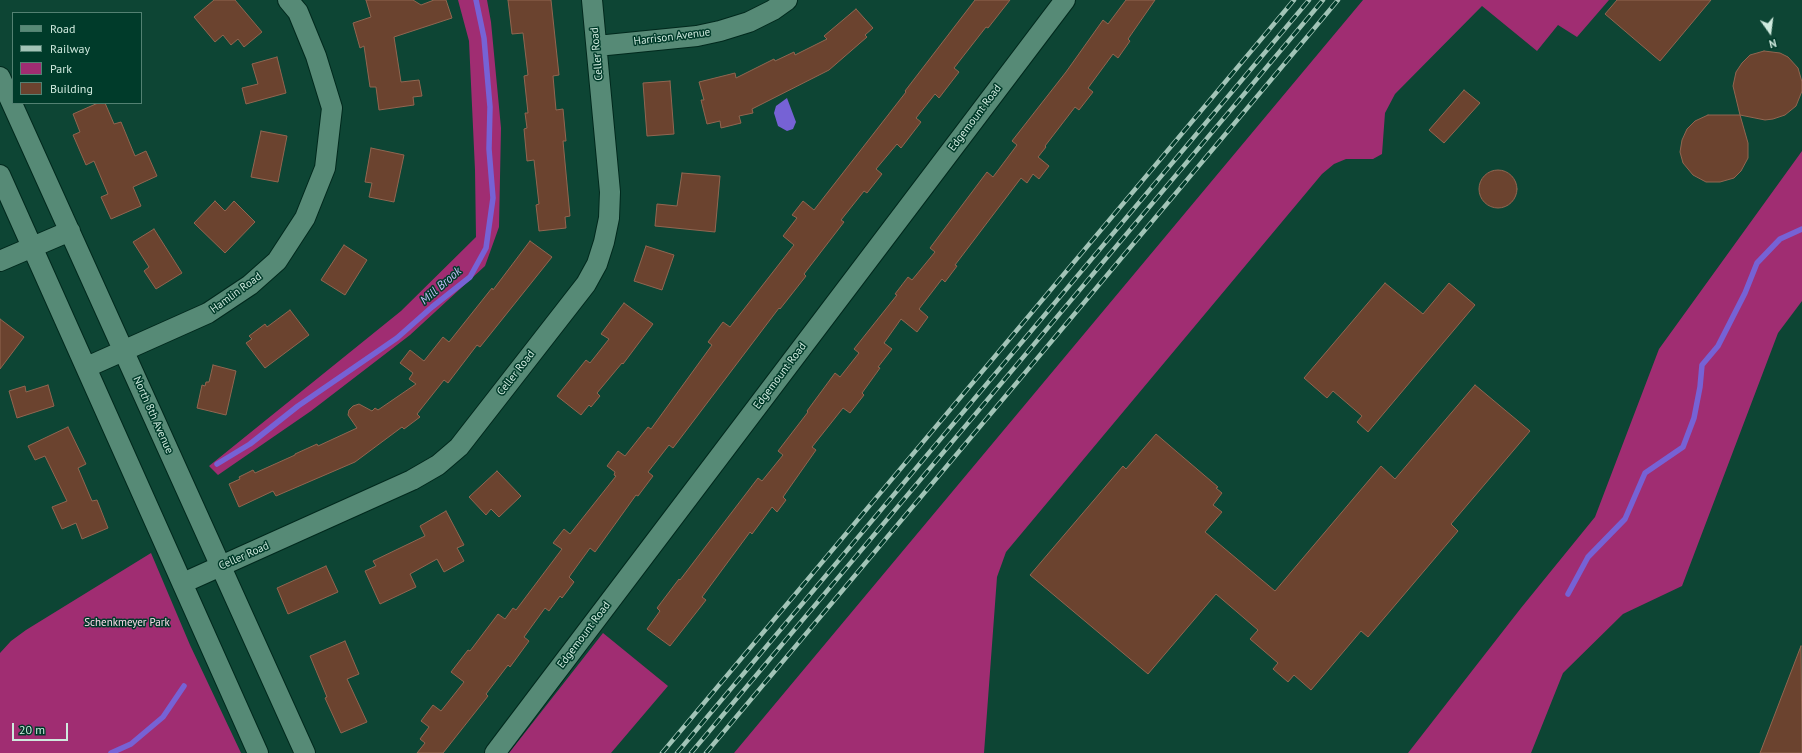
<!DOCTYPE html>
<html>
<head>
<meta charset="utf-8">
<style>
	body { margin:0 }
	#map { position:relative; width:1802px; height:753px; overflow:hidden; background:#0d4534; font-family:"PT Sans",sans-serif }
	canvas { display:block }
	.legend { position:absolute; left:12px; top:12px; width:130px; height:92px; box-sizing:border-box; background:#003b2a; border:1px solid #538172; margin:0; padding:5px 7px; list-style:none; font-size:12px; color:#cfeade }
	.legend li { display:flex; align-items:center; gap:8px; height:20px }
	.legend b { width:20px; border:1px solid #538172 }
	.north { position:absolute; left:1750px; top:12px; width:40px; height:40px; -webkit-text-stroke:3px #003b2a; paint-order:stroke; rotate:166deg; font-size:11px; font-weight:700; line-height:16px; text-align:center; color:#cfeade }
	.north::after { content:''; display:block; margin:auto; width:14px; height:18px; background:#cfeade; clip-path:polygon(50% 0,100% 100%,50% 72%,0 100%) }
	.scale { position:absolute; left:12px; top:723px; width:56px; height:18px; box-sizing:border-box; border:2px solid #cfeade; border-top:0; padding-left:5px; font-size:12px; line-height:14px; white-space:nowrap; color:#cfeade; -webkit-text-stroke:3px #003b2a; paint-order:stroke }
</style>
</head>
<body>
<div id="map">
<canvas width="1802" height="753"></canvas>
<ul class="legend">
<li><b style="height:5px;background:#568a76"></b>Road</li>
<li><b style="height:5px;background:#a2c4b7"></b>Railway</li>
<li><b style="height:11px;background:#a02d72"></b>Park</li>
<li><b style="height:11px;background:#6b432f"></b>Building</li>
</ul>
<div class="north">N</div>
<div class="scale">20 m</div>
</div>
<script>
const g = document.querySelector('canvas').getContext('2d');
g.lineJoin = 'round';
function paint(path, color) {
  g.fillStyle = color;
  g.fill(path, 'evenodd');
}
function poly(rows) {
  const path = new Path2D();
  for (const r of rows) {
    if (r.length === 3) {
      path.moveTo(r[0] + r[2], r[1]);
      path.arc(r[0], r[1], r[2], 0, 2 * Math.PI);
      continue;
    }
    path.moveTo(r[0], r[1]);
    for (let i = 2; i < r.length; i += 2) path.lineTo(r[i], r[i + 1]);
  }
  return path;
}
function strokePath(path, color, width, dash) {
  g.strokeStyle = color;
  g.lineWidth = width;
  g.lineCap = dash ? 'butt' : 'round';
  g.setLineDash(dash || []);
  g.stroke(path);
}
function write(font, color, halo, rows, align = 'center') {
  g.font = font + ' "PT Sans",sans-serif';
  g.lineWidth = 3;
  g.setLineDash([]);
  g.textBaseline = 'middle';
  g.strokeStyle = halo;
  g.fillStyle = color;
  for (const [text, x, y, turn = 0] of rows) {
    g.save();
    g.translate(x, y);
    g.rotate((+turn || 0) * Math.PI / 180);
    g.textAlign = isNaN(turn) ? turn : align;
    if (halo) g.strokeText(text, 0, 0);
    g.fillText(text, 0, 0);
    g.restore();
  }
}
paint(poly([
	[458,0,487,0,491,22,501,128,499,227,485,266,410,335,311,411,218,475,209,466,401,311,476,237,475,170,469,41],
	[1363,0,1609,0,1577,37,1558,25,1537,51,1482,6,1395,94,1385,113,1382,154,1373,159,1346,159,1334,164,1322,174,1006,552,997,577,984,753,734,753],
	[1802,151,1802,301,1778,333,1682,586,1623,614,1563,673,1531,753,1408,753,1521,608,1595,517,1659,349],
	[151,553,190,645,241,753,0,753,0,653,11,641,26,630],
	[603,633,668,686,611,753,509,753]
]), '#a02d72');
paint(poly([
	[787,98,796,122,793,129,787,131,778,126,774,113,776,106]
]), '#7662d5');
strokePath(poly([
	[217,464,250,444,298,406,397,338,432,307,470,277,486,248,493,198,489,149,490,107,484,38,476,0],
	[1568,594,1588,557,1625,519,1645,473,1683,447,1694,418,1700,387,1702,365,1718,346,1745,293,1757,263,1780,239,1802,229],
	[111,753,131,744,163,717,184,686]
]), '#7662d5', 5.5);
const building = poly([
	[214,0,235,0,262,32,244,47,238,39,231,45,223,35,215,42,194,17,214,0],
	[366,0,413,0,421,5,434,0,446,0,452,18,394,37,401,82,419,80,422,96,413,97,414,105,379,110,376,87,370,87,364,46,360,48,353,23,371,17,366,0],
	[508,0,551,0,559,75,553,76,556,110,563,109,566,141,563,141,570,216,565,217,566,228,539,231,536,205,539,204,534,160,527,161,524,129,527,128,525,113,528,113,524,76,528,75,523,33,512,34,508,0],
	[975,0,1010,0,988,28,986,27,954,68,959,72,939,98,935,94,916,118,921,122,901,148,897,144,876,169,882,174,867,193,864,191,841,220,844,222,804,274,806,276,780,309,779,308,673,448,669,445,648,472,653,476,638,496,636,495,595,552,590,548,569,577,574,582,562,598,560,596,549,611,545,608,524,637,529,641,510,667,508,665,486,694,488,696,443,753,417,753,425,743,420,739,429,727,421,721,433,705,441,711,464,682,451,672,468,650,470,651,498,614,505,619,513,608,516,610,562,549,553,543,564,529,570,534,616,476,614,475,615,472,607,466,618,451,625,456,648,427,651,429,712,345,708,342,723,322,730,327,794,245,783,236,797,218,792,215,803,201,814,210,906,92,905,91,975,0],
	[1126,0,1155,0,1128,39,1130,41,1118,58,1113,54,1088,88,1093,92,1079,110,1075,107,1045,146,1046,147,1038,157,1049,166,1039,179,1033,174,1027,183,1021,178,955,265,957,266,945,282,942,279,919,309,928,317,917,332,901,319,884,343,892,349,878,367,880,368,862,393,864,395,850,413,843,408,812,447,816,450,783,497,786,500,777,512,772,507,752,534,750,532,702,597,706,600,670,646,647,629,660,611,657,608,679,579,680,580,758,478,762,481,783,455,778,451,808,412,807,411,835,373,840,377,859,353,854,349,897,295,895,294,908,277,912,280,935,252,930,248,987,172,993,177,1017,145,1012,141,1066,72,1103,20,1108,24,1126,0],
	[1617,0,1711,0,1660,61,1605,14,1617,0],
	[856,9,873,28,865,35,867,37,829,70,752,109,753,113,739,116,741,123,721,128,720,121,707,124,701,100,704,100,699,82,735,73,736,78,774,59,775,61,794,52,795,55,827,39,824,36,856,9],
	[1764,51,1780,53,1788,57,1798,68,1802,82,1802,91,1796,106,1785,115,1773,119,1765,120,1740,115,1733,86,1736,72,1742,63,1750,55,1764,51],
	[277,57,286,93,246,104,242,88,258,84,252,64,277,57],
	[670,81,674,134,647,136,643,83,670,81],
	[1464,90,1480,103,1444,143,1429,130,1464,90],
	[98,103,105,103,114,124,121,122,135,156,146,151,157,176,133,187,141,206,111,219,101,197,108,194,94,161,86,165,73,135,80,132,73,114,98,103],
	[1708,115,1740,115,1748,143,1748,158,1741,171,1734,178,1720,182,1706,182,1693,175,1683,163,1680,152,1682,140,1687,129,1695,121,1708,115],
	[261,131,287,136,278,182,251,177,261,131],
	[371,148,404,155,394,202,369,197,372,183,365,182,371,148],
	[1498,189,19],
	[682,173,720,176,715,232,655,226,657,204,677,206,682,173],
	[215,201,225,211,234,201,255,222,225,253,194,223,215,201],
	[154,229,182,273,156,289,144,271,149,267,133,242,154,229],
	[530,241,552,257,480,347,477,345,448,383,444,380,417,414,420,417,404,429,402,427,355,462,276,496,273,491,239,507,229,484,240,479,239,477,253,470,255,473,295,455,295,454,317,444,318,446,357,428,348,415,349,410,353,406,359,404,372,411,375,408,378,410,416,384,409,379,413,373,400,363,410,350,424,361,443,337,449,342,492,288,493,290,530,241],
	[344,245,367,260,345,295,321,280,344,245],
	[646,246,674,255,662,290,634,281,646,246],
	[1385,283,1423,314,1449,283,1475,305,1368,432,1357,422,1362,416,1333,391,1327,398,1304,378,1385,283],
	[624,303,653,324,623,364,622,363,597,393,600,396,591,407,589,405,581,415,557,396,586,360,590,363,609,339,601,334,624,303],
	[290,310,309,335,265,368,246,343,252,339,249,336,265,324,267,327,290,310],
	[0,319,24,337,0,369,0,319],
	[213,365,236,371,226,415,197,408,202,385,205,386,206,382,209,382,213,365],
	[48,385,54,406,17,418,9,391,25,386,26,392,48,385],
	[1475,385,1530,431,1451,524,1458,531,1368,637,1361,631,1311,690,1294,675,1288,682,1273,669,1278,663,1250,639,1258,630,1216,594,1148,674,1030,575,1123,466,1126,469,1156,434,1218,487,1216,488,1222,493,1213,505,1222,512,1205,532,1275,591,1381,466,1395,479,1475,385],
	[68,427,86,464,78,468,92,501,97,500,108,528,82,539,76,523,62,529,52,507,67,501,45,456,35,460,28,446,68,427],
	[497,471,521,496,499,517,491,509,486,515,469,497,497,471],
	[446,511,464,545,457,548,464,561,444,572,437,559,410,574,416,587,380,604,365,571,376,566,373,561,425,536,420,526,446,511],
	[326,566,338,592,288,614,277,588,326,566],
	[345,641,359,674,347,679,367,722,341,733,325,698,327,697,310,656,345,641],
	[1801,646,1802,753,1760,753,1801,646]
]);
paint(building, '#6b432f');
strokePath(building, '#916651', 1);
const street = poly([
	[597,46,697,36,720,31,749,22,773,10,787,0],
	[0,77,305,753],
	[0,175,258,753],
	[0,261,70,231],
	[87,367,208,313,250,285,277,261,305,218,325,168,332,108,316,56,298,12,288,0],
	[183,583,412,480,438,465,459,447,586,284,597,264,604,242,609,218,610,192,592,0],
	[495,753,1065,0]
]);
strokePath(street, '#00291d', 22);
strokePath(street, '#568a76', 20);
const rail = poly([
	[662,753,1294,0],
	[677,753,1309,0],
	[691,753,1323,0],
	[706,753,1338,0]
]);
strokePath(rail, '#a2c4b7', 4.5);
strokePath(rail, '#003b2a', 3, [9]);
write('11px', '#cfeade', '#003b2a', [
	["Harrison Avenue",672,37,-7],
	["Celler Road",597,54,-95],
	["Edgemount Road",975,118,-53],
	["Hamlin Road",236,293,-36],
	["Celler Road",516,373,-52],
	["Edgemount Road",780,376,-53],
	["North 8th Avenue",153,415,66],
	["Celler Road",244,556,-24],
	["Edgemount Road",584,635,-53]
]);
write('11px', '#fadae9', '#003b2a', [
	["Schenkmeyer Park",127,623]
]);
write('italic 12px', '#c2bef7', '#003b2a', [
	["Mill Brook",441,286,-41]
]);
</script>
</body>
</html>
